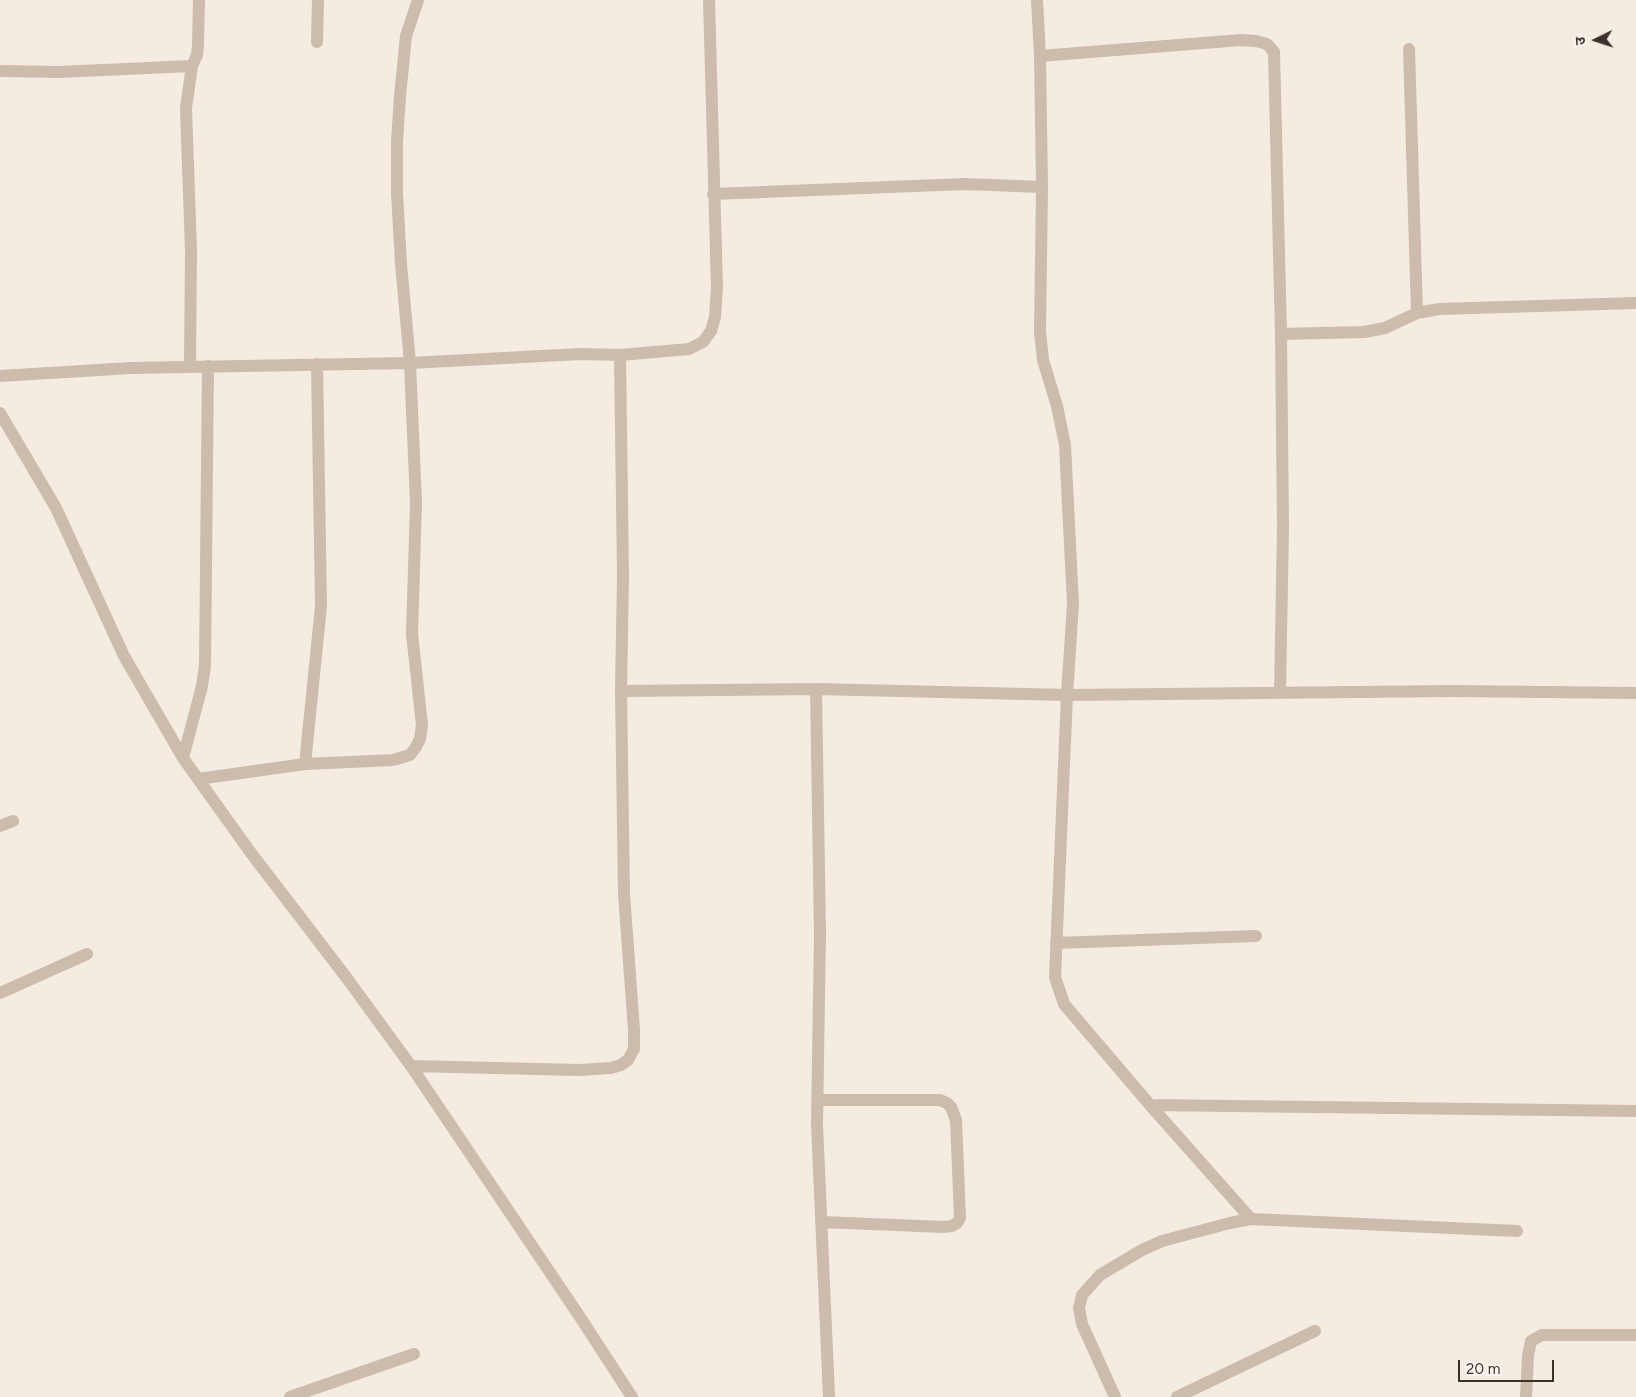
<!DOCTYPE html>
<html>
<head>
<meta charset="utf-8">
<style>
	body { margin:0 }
	#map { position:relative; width:1636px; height:1397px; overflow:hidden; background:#f4ebe1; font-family:Figtree,"Noto Sans Devanagari",sans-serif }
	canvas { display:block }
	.north { position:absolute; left:1571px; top:15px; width:50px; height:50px; -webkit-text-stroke:4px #fbf5ee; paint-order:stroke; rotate:266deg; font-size:14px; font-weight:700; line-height:20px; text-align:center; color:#3b302b }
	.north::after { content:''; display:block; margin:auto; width:18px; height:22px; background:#3b302b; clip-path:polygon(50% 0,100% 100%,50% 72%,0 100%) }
	.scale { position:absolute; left:1458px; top:1360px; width:96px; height:22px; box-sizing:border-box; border:2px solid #3b302b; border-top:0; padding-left:6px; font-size:15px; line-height:18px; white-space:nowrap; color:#3b302b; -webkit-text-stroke:4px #fbf5ee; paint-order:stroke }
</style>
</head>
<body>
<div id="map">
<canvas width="1636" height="1397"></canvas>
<div class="north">उ</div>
<div class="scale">20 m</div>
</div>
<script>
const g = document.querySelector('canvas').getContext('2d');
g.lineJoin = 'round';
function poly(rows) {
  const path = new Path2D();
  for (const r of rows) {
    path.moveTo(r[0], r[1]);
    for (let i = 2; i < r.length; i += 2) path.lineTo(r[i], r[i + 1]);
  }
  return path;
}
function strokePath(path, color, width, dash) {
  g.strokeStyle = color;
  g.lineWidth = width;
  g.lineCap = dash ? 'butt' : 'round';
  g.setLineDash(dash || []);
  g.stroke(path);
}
strokePath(poly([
	[1037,0,1040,56,1042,187,1040,332,1043,360,1057,406,1065,445,1073,604,1067,695,1055,977,1064,1004,1150,1105,1251,1219],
	[317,42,318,0],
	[1409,49,1417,313],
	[1040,56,1241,40,1256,41,1267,44,1274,52,1281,334,1283,527,1280,692],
	[0,71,58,72,192,66],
	[713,194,965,184,1042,187],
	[1281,334,1364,332,1385,328,1417,313,1439,309,1636,303],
	[190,366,191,251,186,108,192,66,197,55,198,45,199,0],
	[0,376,131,368,410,363,580,354,620,355,689,349,703,342,711,331,715,317,717,288,709,0],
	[0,413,56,508,124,656,183,758,251,853,346,977,411,1066,580,1317,632,1397],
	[816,689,820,933,817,1124,829,1397],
	[621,691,816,689,1067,695,1453,691,1636,693],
	[183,758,202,686,205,666,208,366],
	[305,764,321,606,317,364],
	[198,779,305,764,393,760,410,755,416,747,420,739,422,725,412,634,416,503,410,363,401,264,397,193,397,142,400,96,406,36,418,0],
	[0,826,13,821],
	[1056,943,1256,936],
	[0,993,87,954],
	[411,1066,579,1070,611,1068,621,1065,628,1060,634,1049,634,1030,624,894,621,691,623,576,620,355],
	[818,1100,940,1100,947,1103,951,1107,956,1120,960,1218,957,1223,952,1226,944,1227,821,1222],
	[1150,1105,1636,1111],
	[290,1397,414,1354],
	[1115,1397,1082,1324,1079,1308,1082,1295,1100,1275,1142,1250,1162,1241,1230,1223,1251,1219,1517,1231],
	[1177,1397,1315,1331],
	[1526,1397,1528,1356,1531,1341,1542,1335,1636,1335]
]), '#cdbbac', 12);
</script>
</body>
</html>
